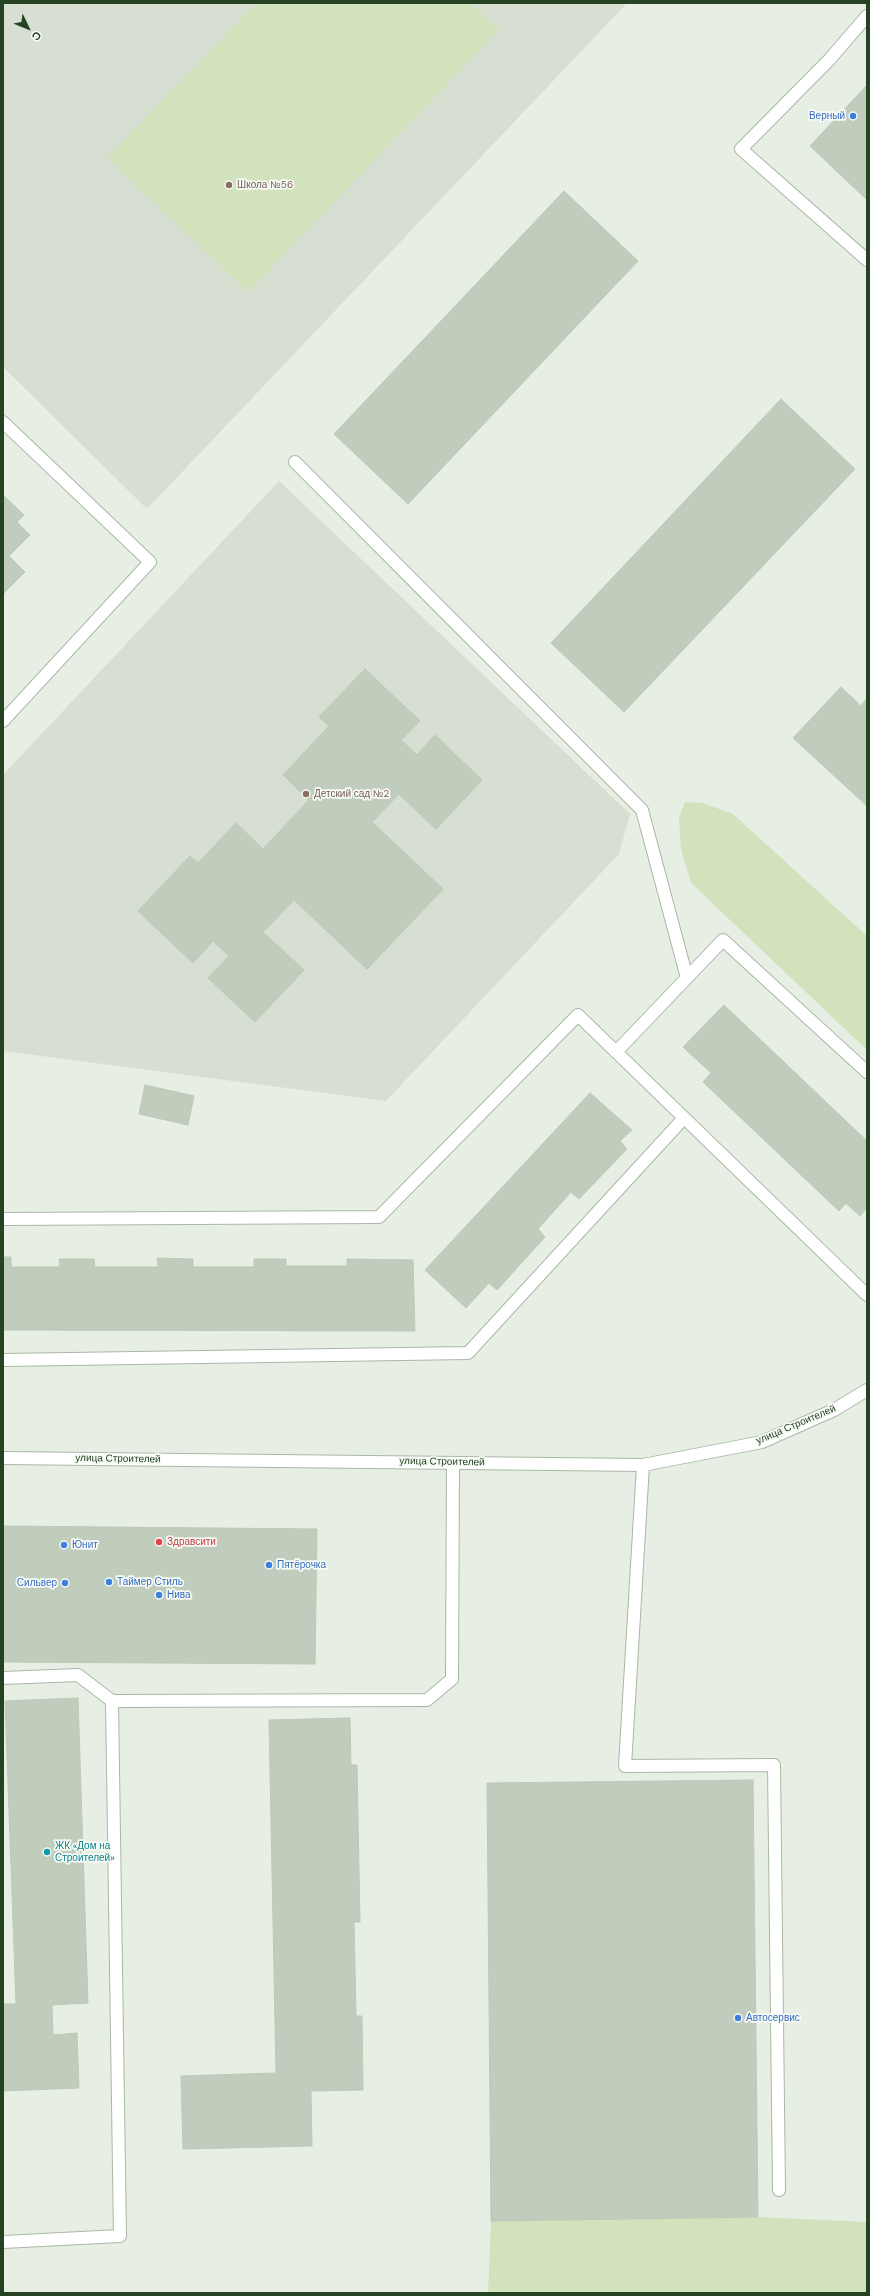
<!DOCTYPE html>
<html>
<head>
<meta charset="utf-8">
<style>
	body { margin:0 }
	#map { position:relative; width:870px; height:2296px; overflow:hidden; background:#e7efe4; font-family:"DM Sans",sans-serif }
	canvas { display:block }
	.frame { position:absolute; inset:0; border:4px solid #254322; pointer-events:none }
	.north { position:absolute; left:8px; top:8px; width:40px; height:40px; -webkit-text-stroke:3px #f7fbf6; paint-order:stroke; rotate:133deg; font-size:11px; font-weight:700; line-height:16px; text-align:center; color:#254322 }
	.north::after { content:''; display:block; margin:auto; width:14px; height:18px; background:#254322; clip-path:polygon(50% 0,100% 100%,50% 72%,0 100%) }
</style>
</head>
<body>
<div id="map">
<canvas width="870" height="2296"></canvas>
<div class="frame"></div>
<div class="north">С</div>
</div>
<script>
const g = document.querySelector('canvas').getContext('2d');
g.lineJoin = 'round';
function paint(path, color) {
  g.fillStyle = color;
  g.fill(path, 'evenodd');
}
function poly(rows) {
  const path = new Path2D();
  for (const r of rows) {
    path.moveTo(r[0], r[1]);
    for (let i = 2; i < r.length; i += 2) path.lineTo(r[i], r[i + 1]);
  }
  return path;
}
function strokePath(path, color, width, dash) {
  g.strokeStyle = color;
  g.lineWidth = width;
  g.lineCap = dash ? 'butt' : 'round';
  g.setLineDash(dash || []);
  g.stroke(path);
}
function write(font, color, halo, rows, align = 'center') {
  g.font = font + ' "DM Sans",sans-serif';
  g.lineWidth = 3.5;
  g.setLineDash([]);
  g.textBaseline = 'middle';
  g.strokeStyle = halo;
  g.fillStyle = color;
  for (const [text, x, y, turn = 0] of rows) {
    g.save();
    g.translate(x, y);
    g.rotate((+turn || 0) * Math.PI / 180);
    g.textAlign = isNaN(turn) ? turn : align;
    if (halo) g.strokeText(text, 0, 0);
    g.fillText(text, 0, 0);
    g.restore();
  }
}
paint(poly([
	[3,3,627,3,147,509,3,367],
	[279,481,630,814,619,854,386,1101,3,1051,3,775]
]), '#d6dfd2');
paint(poly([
	[256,3,471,3,499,30,248,292,107,158],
	[685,802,703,803,733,814,867,936,867,1050,691,883,681,849,679,818],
	[758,2217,867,2222,867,2293,488,2293,491,2221]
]), '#d1e2bc');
const building = poly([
	[867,85,867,200,810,146,867,85],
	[564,191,638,261,408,504,334,434,564,191],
	[781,399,855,469,624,712,551,643,781,399],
	[3,495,24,515,17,522,30,535,9,556,25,572,3,594,3,495],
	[365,669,420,721,401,740,417,755,435,735,482,780,436,829,399,794,372,822,443,889,367,969,294,900,263,932,304,970,255,1022,208,978,229,956,213,941,193,963,138,911,190,856,198,863,236,823,263,849,309,800,283,775,329,726,319,717,365,669],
	[841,687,861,706,867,698,867,806,793,738,841,687],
	[724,1005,867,1141,867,1208,860,1216,846,1203,839,1211,703,1082,711,1073,683,1047,724,1005],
	[145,1085,194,1096,188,1125,139,1114,145,1085],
	[590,1093,632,1130,620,1141,627,1149,579,1199,571,1192,538,1229,545,1237,497,1290,489,1283,466,1308,425,1270,590,1093],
	[3,1257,11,1257,11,1267,60,1267,59,1259,94,1259,95,1267,158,1267,157,1258,193,1259,193,1267,254,1267,254,1259,286,1259,286,1266,347,1266,347,1259,413,1260,415,1331,3,1330,3,1257],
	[3,1526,317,1529,315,1664,3,1662,3,1526],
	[78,1698,88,2003,52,2005,53,2035,77,2033,79,2088,3,2091,3,2004,16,2004,5,1701,78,1698],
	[350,1718,351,1765,357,1765,360,1922,354,1922,356,2016,362,2016,363,2090,311,2091,312,2146,183,2149,181,2076,276,2073,269,1720,350,1718],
	[753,1780,758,2217,491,2221,487,1783,753,1780]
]);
paint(building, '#c1cdbc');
strokePath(building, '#bbc9b6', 1);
const lane = poly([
	[867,16,829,60,741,149,867,260],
	[3,422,150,562,3,721],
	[295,462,642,810,687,978],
	[616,1052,723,940,867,1072],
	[3,1219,379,1217,578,1015,867,1295],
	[3,1360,468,1353,684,1118],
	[643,1465,625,1766,774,1765,779,2190],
	[3,1678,78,1675,112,1701,120,2236,3,2242],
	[112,1701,427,1700,452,1679,453,1463]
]);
const street = poly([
	[3,1458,643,1465,762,1442,834,1410,867,1390]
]);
strokePath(lane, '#a9b8a6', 14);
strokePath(street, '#a9b8a6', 14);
strokePath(lane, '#fff', 12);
strokePath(street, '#fff', 12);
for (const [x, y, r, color] of [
	[853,116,4,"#3f7fe0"],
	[229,185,4,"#8d6e63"],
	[306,794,4,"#8d6e63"],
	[159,1542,4,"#e0444e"],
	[64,1545,4,"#3f7fe0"],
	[269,1565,4,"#3f7fe0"],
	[109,1582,4,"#3f7fe0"],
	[65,1583,4,"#3f7fe0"],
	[159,1595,4,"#3f7fe0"],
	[47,1852,4,"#0f9aa8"],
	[738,2018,4,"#3f7fe0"]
]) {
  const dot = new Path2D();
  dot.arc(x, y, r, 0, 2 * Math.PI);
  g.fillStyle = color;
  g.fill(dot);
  strokePath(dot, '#f7fbf6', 1.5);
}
write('10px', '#366cbe', '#f7fbf6', [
	["Верный",845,116,"right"],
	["Юнит",72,1545],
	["Пятёрочка",277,1565],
	["Таймер Стиль",117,1582],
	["Сильвер",57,1583,"right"],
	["Нива",167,1595],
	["Автосервис",746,2018]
], 'left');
write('10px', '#785e54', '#f7fbf6', [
	["Школа №56",237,185],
	["Детский сад №2",314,794]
], 'left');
write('10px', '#254322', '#f7fbf6', [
	["улица Строителей",796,1425,-23],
	["улица Строителей",118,1459,1],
	["улица Строителей",442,1462,1]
]);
write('10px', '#be3a42', '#f7fbf6', [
	["Здравсити",167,1542]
], 'left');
write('10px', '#0d838f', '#f7fbf6', [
	["ЖК «Дом на",55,1846],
	["Строителей»",55,1858]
], 'left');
</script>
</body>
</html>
